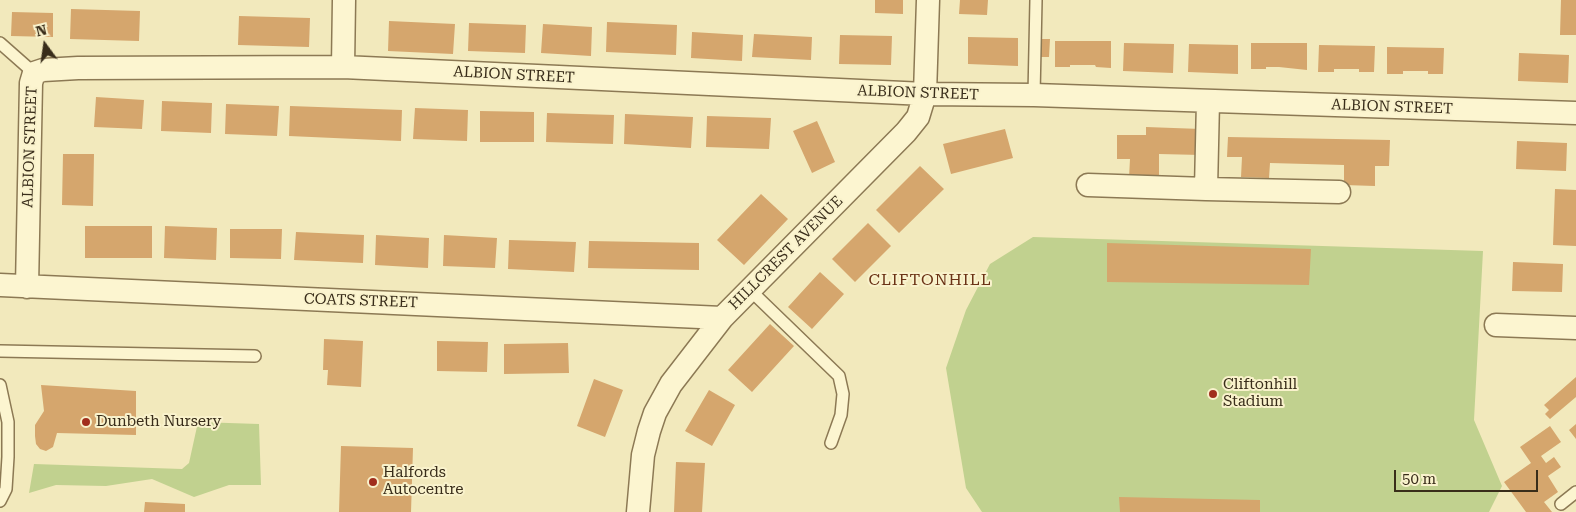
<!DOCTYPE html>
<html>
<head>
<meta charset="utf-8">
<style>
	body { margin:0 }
	#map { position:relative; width:1576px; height:512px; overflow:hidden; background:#f2e9bc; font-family:"Roboto Serif",serif }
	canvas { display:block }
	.north { position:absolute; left:20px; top:20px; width:50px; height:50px; -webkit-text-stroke:4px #f9f2cc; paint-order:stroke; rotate:346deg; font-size:14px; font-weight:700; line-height:20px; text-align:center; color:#392d1a }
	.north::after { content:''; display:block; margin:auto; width:18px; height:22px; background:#392d1a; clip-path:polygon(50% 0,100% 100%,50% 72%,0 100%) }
	.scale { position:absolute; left:1394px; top:470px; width:144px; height:22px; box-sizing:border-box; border:2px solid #392d1a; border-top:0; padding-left:6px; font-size:15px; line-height:18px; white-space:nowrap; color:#392d1a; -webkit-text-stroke:4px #f9f2cc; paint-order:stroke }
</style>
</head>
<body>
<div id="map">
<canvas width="1576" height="512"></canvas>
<div class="north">N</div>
<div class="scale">50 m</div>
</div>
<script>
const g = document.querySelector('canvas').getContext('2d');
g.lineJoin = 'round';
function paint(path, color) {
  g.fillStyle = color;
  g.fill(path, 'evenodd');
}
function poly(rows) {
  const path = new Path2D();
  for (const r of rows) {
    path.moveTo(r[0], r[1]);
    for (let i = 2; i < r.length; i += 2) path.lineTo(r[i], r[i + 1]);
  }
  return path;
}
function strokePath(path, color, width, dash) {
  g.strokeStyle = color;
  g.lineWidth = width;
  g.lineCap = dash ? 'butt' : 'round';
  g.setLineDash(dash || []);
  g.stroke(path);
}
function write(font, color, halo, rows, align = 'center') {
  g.font = font + ' "Roboto Serif",serif';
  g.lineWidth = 4;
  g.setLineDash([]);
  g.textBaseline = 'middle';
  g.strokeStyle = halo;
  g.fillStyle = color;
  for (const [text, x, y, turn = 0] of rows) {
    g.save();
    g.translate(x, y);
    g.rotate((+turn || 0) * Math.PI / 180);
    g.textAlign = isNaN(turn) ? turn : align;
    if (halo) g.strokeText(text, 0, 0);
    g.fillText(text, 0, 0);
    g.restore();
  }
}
paint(poly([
	[1033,237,1483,251,1474,420,1502,486,1489,512,982,512,966,488,946,368,966,310,990,264],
	[198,422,259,424,261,485,229,485,194,497,152,479,106,486,56,485,29,493,34,464,182,469,189,463]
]), '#c1d18f');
paint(poly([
	[875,0,903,0,903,14,875,13],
	[960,0,988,0,987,15,959,14],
	[1561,0,1576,0,1576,35,1560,35],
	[71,9,140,11,139,41,70,39],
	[12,12,53,13,53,37,11,36],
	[239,16,310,18,309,47,238,45],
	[389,21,455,24,453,54,388,51],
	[607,22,677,25,676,55,606,52],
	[469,23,526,25,525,53,468,51],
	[543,24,592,27,591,56,541,53],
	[692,32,743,35,742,61,691,58],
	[754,34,812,37,811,60,752,57],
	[840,35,892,36,891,65,839,64],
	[968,37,1018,38,1018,66,968,64],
	[1041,39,1050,39,1049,57,1040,57],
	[1055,41,1111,41,1111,68,1096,67,1095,65,1070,65,1070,67,1055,67],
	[1124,43,1174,44,1173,73,1123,71],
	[1251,43,1307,43,1307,70,1279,67,1266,67,1266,69,1251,69],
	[1189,44,1238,45,1238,74,1188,72],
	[1319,45,1375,46,1374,72,1359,72,1359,69,1334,69,1334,72,1318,72],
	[1387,47,1444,48,1443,74,1428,74,1428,71,1403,71,1403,74,1387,74],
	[1519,53,1569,55,1568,83,1518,81],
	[96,97,144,100,142,129,94,127],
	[162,101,212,103,211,133,161,131],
	[226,104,279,106,277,136,225,134],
	[290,106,402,110,401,141,289,136],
	[415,108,468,110,467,141,413,139],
	[480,111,534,112,534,142,480,142],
	[547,113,614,115,613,144,546,142],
	[625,114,693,117,691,148,624,144],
	[707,116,771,118,769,149,706,147],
	[817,121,835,162,812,173,793,131],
	[1146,127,1201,129,1201,155,1159,154,1159,179,1129,178,1130,159,1117,159,1117,135,1146,135],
	[1005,129,1013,158,951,174,943,144],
	[1228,137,1390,140,1389,166,1375,166,1375,186,1344,185,1344,165,1270,163,1269,178,1241,177,1242,157,1227,157],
	[1517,141,1567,143,1566,171,1516,169],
	[63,154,94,154,93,206,62,205],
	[920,166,944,189,899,233,876,210],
	[1555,189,1576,190,1576,246,1553,245],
	[761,194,788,219,744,265,717,240],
	[868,223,891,246,855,282,832,259],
	[85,226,152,226,152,258,85,258],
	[165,226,217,228,216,260,164,258],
	[230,229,282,229,281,259,230,258],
	[296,232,364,235,363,263,294,260],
	[376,235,429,238,428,268,375,265],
	[444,235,497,238,495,268,443,266],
	[509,240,576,242,574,272,508,269],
	[589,241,699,243,699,270,588,268],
	[1107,243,1311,249,1309,285,1107,282],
	[1513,262,1563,264,1562,292,1512,291],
	[820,272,844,294,812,329,788,307],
	[770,324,794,346,752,392,728,370],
	[324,339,363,341,361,387,327,385,328,370,323,370],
	[437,341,488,342,487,372,437,371],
	[568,343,569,373,504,374,504,344],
	[1576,377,1576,397,1550,419,1545,414,1549,410,1544,405],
	[594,379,623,390,605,437,577,426],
	[41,385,136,391,136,435,57,433,53,447,46,451,40,449,36,444,35,436,35,425,44,411],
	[709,390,735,405,712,446,685,431],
	[1576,424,1576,439,1569,430],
	[1550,426,1561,442,1541,456,1546,463,1554,457,1561,467,1548,476,1558,492,1544,502,1552,512,1526,512,1504,482,1531,463,1520,447],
	[341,446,413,448,411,512,339,512],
	[676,462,705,463,702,512,674,512],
	[1119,497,1260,500,1260,512,1120,512],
	[145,502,185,504,185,512,144,512]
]), '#d5a66d');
const service = poly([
	[0,43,34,73],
	[1034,95,1036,0],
	[750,290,839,376,843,394,841,415,831,443],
	[0,351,255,356],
	[0,385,8,422,8,457,6,489,0,501],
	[1561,504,1576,492]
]);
const minor = poly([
	[343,67,344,0],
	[1088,185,1206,189,1208,101],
	[1206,189,1339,192],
	[0,285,722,318],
	[27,287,31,83,34,73,43,70,78,68,343,67,925,94,1034,95,1576,113],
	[1496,325,1576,328],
	[638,512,643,455,649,431,655,413,671,384,722,318,906,132,918,117,925,94,928,0]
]);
strokePath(service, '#8c7954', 14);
strokePath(minor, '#8c7954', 25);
strokePath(service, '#fcf5d0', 11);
strokePath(minor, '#fcf5d0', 22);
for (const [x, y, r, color] of [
	[1213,394,5,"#a12e1d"],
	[86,422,5,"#a12e1d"],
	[373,482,5,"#a12e1d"]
]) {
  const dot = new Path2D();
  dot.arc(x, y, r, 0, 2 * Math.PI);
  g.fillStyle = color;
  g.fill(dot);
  strokePath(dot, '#f9f2cc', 2);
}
write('15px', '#392d1a', '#f9f2cc', [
	["ALBION STREET",514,75,3],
	["ALBION STREET",918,93,2],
	["ALBION STREET",1392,107,2],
	["ALBION STREET",30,147,-88],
	["HILLCREST AVENUE",786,253,-45],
	["COATS STREET",361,301,2]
]);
write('15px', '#392d1a', '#f9f2cc', [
	["Cliftonhill",1223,385],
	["Stadium",1223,402],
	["Dunbeth Nursery",96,422],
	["Halfords",383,473],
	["Autocentre",383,490]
], 'left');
g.letterSpacing = '1px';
write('16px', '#6a3215', '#f9f2cc', [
	["CLIFTONHILL",930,280]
]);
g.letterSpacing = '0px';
</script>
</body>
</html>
